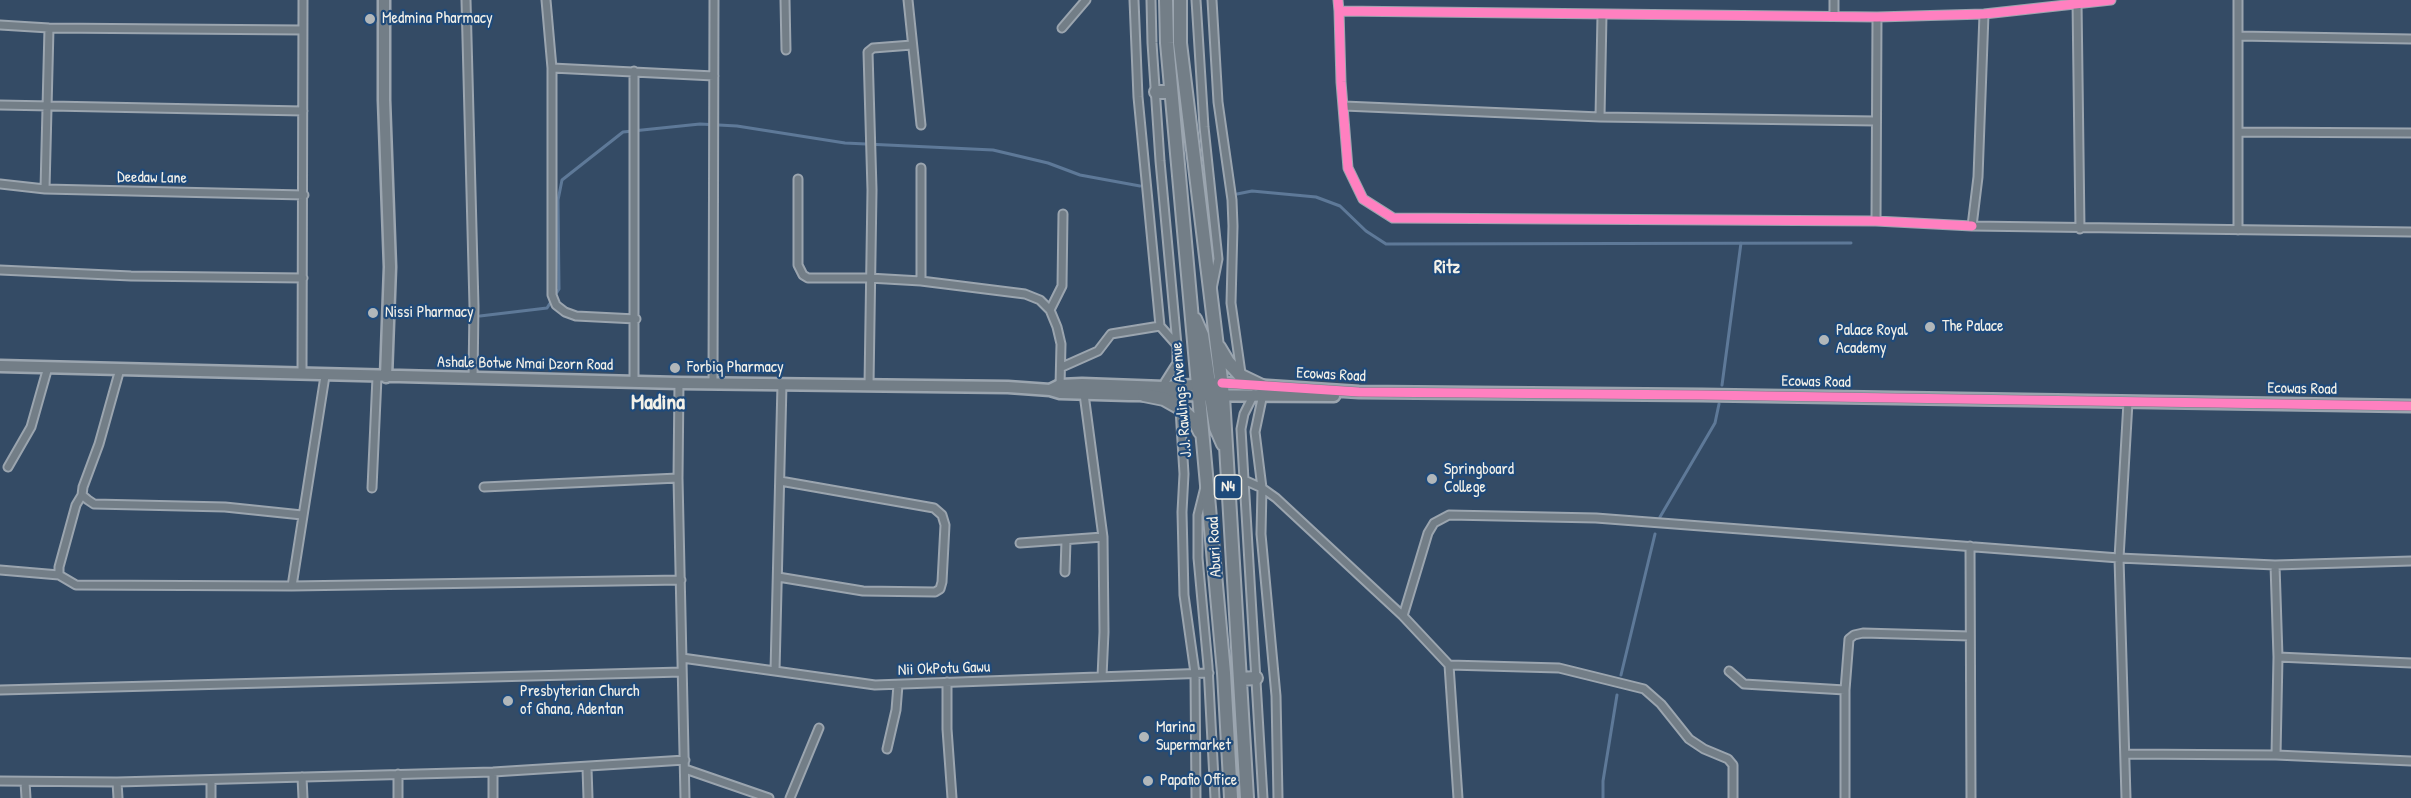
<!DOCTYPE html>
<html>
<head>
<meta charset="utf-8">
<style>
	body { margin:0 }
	canvas { display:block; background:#344b65 }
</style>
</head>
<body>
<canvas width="2411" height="798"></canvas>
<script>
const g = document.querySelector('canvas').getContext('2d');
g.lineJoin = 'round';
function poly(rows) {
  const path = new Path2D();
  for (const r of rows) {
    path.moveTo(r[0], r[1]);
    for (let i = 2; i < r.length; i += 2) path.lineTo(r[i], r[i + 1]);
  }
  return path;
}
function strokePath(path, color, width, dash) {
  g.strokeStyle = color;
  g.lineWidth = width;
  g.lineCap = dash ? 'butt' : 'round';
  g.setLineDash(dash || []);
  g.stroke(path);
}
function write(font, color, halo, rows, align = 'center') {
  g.font = font + ' "Patrick Hand",sans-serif';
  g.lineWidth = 4.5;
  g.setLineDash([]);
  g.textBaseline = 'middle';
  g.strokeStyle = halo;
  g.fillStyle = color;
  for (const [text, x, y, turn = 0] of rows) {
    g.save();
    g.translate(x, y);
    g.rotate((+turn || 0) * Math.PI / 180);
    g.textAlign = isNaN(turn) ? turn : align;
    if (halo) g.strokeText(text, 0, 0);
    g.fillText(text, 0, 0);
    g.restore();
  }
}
strokePath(poly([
	[1237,194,1252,191,1316,197,1340,206,1366,231,1386,244,1851,243],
	[480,316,547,308,559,289,558,200,562,180,623,132,700,124,737,126,845,143,993,150,1048,163,1080,175,1140,186],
	[1722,385,1741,243],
	[1660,517,1715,423,1719,404],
	[1621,675,1655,534],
	[1603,798,1603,781,1617,695]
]), '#5e7998', 3);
const street = poly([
	[466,0,474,306,473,378],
	[546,0,552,68,552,295,556,305,565,312,576,316,636,319],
	[785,0,786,50],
	[908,0,921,125],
	[1134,0,1138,97,1160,326,1176,344],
	[1151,0,1152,43,1160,161,1177,345,1177,363,1165,382,1164,387],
	[1196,0,1204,127,1218,259,1212,289],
	[1212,0,1218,102,1232,200,1233,226,1231,303,1241,373],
	[1338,0,1339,11,1877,17,1984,14,2111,0],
	[1834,0,1834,16],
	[2238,0,2238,230],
	[2077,1,2080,229],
	[1339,11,1341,82,1348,168,1363,199,1393,218,1876,221,1972,226],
	[1984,14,1978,177,1972,226,2411,232],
	[0,25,49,28,302,30],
	[1062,28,1086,0],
	[2238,36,2411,39],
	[552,68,714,76],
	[634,71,634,381],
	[0,105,303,111],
	[1344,106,1600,117,1876,121],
	[1600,117,1602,15],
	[2239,132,2411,133],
	[921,168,921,281],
	[798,179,798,265,803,275,808,278,869,278,921,281,1025,294,1040,300,1050,310,1057,327,1061,344,1060,386],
	[0,184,45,189,304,195],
	[45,189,49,28],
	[1876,221,1877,17],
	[0,270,131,276,303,278],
	[1050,310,1062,286,1063,214],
	[1062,367,1098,351,1111,334,1160,326],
	[120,369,99,444,83,487,82,495,88,500,94,504,225,507,302,515],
	[302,374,303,0],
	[679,383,678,478,685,798],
	[713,383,714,0],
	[869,385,872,190,868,52,873,48,912,45],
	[1084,394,1103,537,1104,632,1102,677],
	[1254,394,1244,414,1241,429,1263,798],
	[1263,394,1255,432,1262,488,1261,534,1276,696,1278,798],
	[1180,409,1184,474,1182,512,1184,595,1195,673,1196,798],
	[8,467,31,427,48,367],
	[1244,480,1262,488,1276,498,1403,616,1449,665,1458,798],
	[484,487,678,478],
	[1205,487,1198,515,1198,558,1208,666,1215,798],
	[372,488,377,377],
	[82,495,76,505,59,567,59,575,76,585,292,586,681,580],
	[1020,543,1103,537],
	[1970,546,1971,798],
	[2275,565,2278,657,2276,755],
	[0,570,59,575],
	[1065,572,1066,540],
	[778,577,863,591,935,592,940,589,942,582,945,525,942,515,934,508,780,481],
	[292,586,325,376],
	[1403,616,1428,533,1434,523,1449,515,1596,518,2119,558,2275,565,2411,561],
	[2278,657,2411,663],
	[682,658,875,685,1209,673],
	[1449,665,1559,668,1644,689,1661,704,1689,739,1704,749,1728,759,1733,765,1733,798],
	[775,671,782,384],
	[1729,671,1744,684,1845,690],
	[947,682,947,729,952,798],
	[0,690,682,672],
	[887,749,896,710,898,685],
	[2125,754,2276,755,2411,761],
	[587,768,588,798],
	[685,769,769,798],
	[493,772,493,798],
	[398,774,398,798],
	[302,777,303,798],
	[211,780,211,798],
	[0,781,117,782,493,772,685,760],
	[25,782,26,798],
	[117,782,118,798],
	[790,798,819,728],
	[1845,798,1845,690,1849,639,1854,635,1863,633,1970,636],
	[2126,798,2119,558,2128,402]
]);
const secondary = poly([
	[384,0,384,100,390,267,386,377],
	[0,366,679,383,1008,387,1050,390,1060,393,1129,395,1334,396],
	[1050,390,1060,385,1082,384,1164,387,1222,383,1359,392,1702,395,2411,406]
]);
const highway = poly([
	[1166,0,1167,43,1224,673,1231,798],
	[1180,0,1180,43,1223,396,1247,798],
	[1156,92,1171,92],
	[1195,319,1202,335,1209,383,1214,390,1223,396],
	[1219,347,1228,362,1241,376,1264,387],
	[1202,386,1211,396,1216,428,1223,444],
	[1144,395,1164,399,1180,408,1195,422,1200,432],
	[1240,679,1256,678]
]);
strokePath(street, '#9ba5af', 11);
strokePath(secondary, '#9ba5af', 15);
strokePath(highway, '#9ba5af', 16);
strokePath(street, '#737e87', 7);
strokePath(secondary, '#737e87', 10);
strokePath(highway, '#737e87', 12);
strokePath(poly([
	[1338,0,1339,11,1877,17,1984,14,2111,0],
	[1339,11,1341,82,1348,168,1363,199,1393,218,1876,221,1972,226],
	[1222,383,1359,392,1702,395,2411,406]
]), '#ff80c0', 9);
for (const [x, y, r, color] of [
	[370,19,6,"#b1b7ba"],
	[373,313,6,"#b1b7ba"],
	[1930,327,6,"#b1b7ba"],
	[1824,340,6,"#b1b7ba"],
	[675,368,6,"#b1b7ba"],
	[1432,479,6,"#b1b7ba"],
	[508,701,6,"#b1b7ba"],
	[1144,737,6,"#b1b7ba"],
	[1148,781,6,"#b1b7ba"]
]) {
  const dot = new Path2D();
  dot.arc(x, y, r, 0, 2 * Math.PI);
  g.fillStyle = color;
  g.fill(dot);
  strokePath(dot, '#1f4a7a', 2);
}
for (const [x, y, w] of [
	[1228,487,27]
]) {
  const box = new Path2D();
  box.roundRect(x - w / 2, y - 12, w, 24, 4.5);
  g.fillStyle = '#1f4a7a';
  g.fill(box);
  strokePath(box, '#f4f1e8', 1.5);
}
write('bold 15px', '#f4f1e8', null, [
	["N4",1228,487]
]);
write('16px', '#f4f1e8', '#1f4a7a', [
	["Medmina Pharmacy",382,19],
	["Nissi Pharmacy",385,313],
	["The Palace",1942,327],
	["Palace Royal",1836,331],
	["Academy",1836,349],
	["Forbiq Pharmacy",687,368],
	["Springboard",1444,470],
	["College",1444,488],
	["Presbyterian Church",520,692],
	["of Ghana, Adentan",520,710],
	["Marina",1156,728],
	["Supermarket",1156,746],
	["Papafio Office",1160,781]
], 'left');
write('16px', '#f4f1e8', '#1f4a7a', [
	["Deedaw Lane",152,178,1],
	["Ashale Botwe Nmai Dzorn Road",525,364,1],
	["Ecowas Road",1331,375,3],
	["Ecowas Road",1816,382,1],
	["Ecowas Road",2302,389,1],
	["J.J. Rawlings Avenue",1182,400,-95],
	["Aburi Road",1215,547,-93],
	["Nii OkPotu Gawu",944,669,-2]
]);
write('bold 18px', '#f4f1e8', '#1f4a7a', [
	["Ritz",1447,268]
]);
write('bold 22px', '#f4f1e8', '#1f4a7a', [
	["Madina",658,403]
]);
</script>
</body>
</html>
